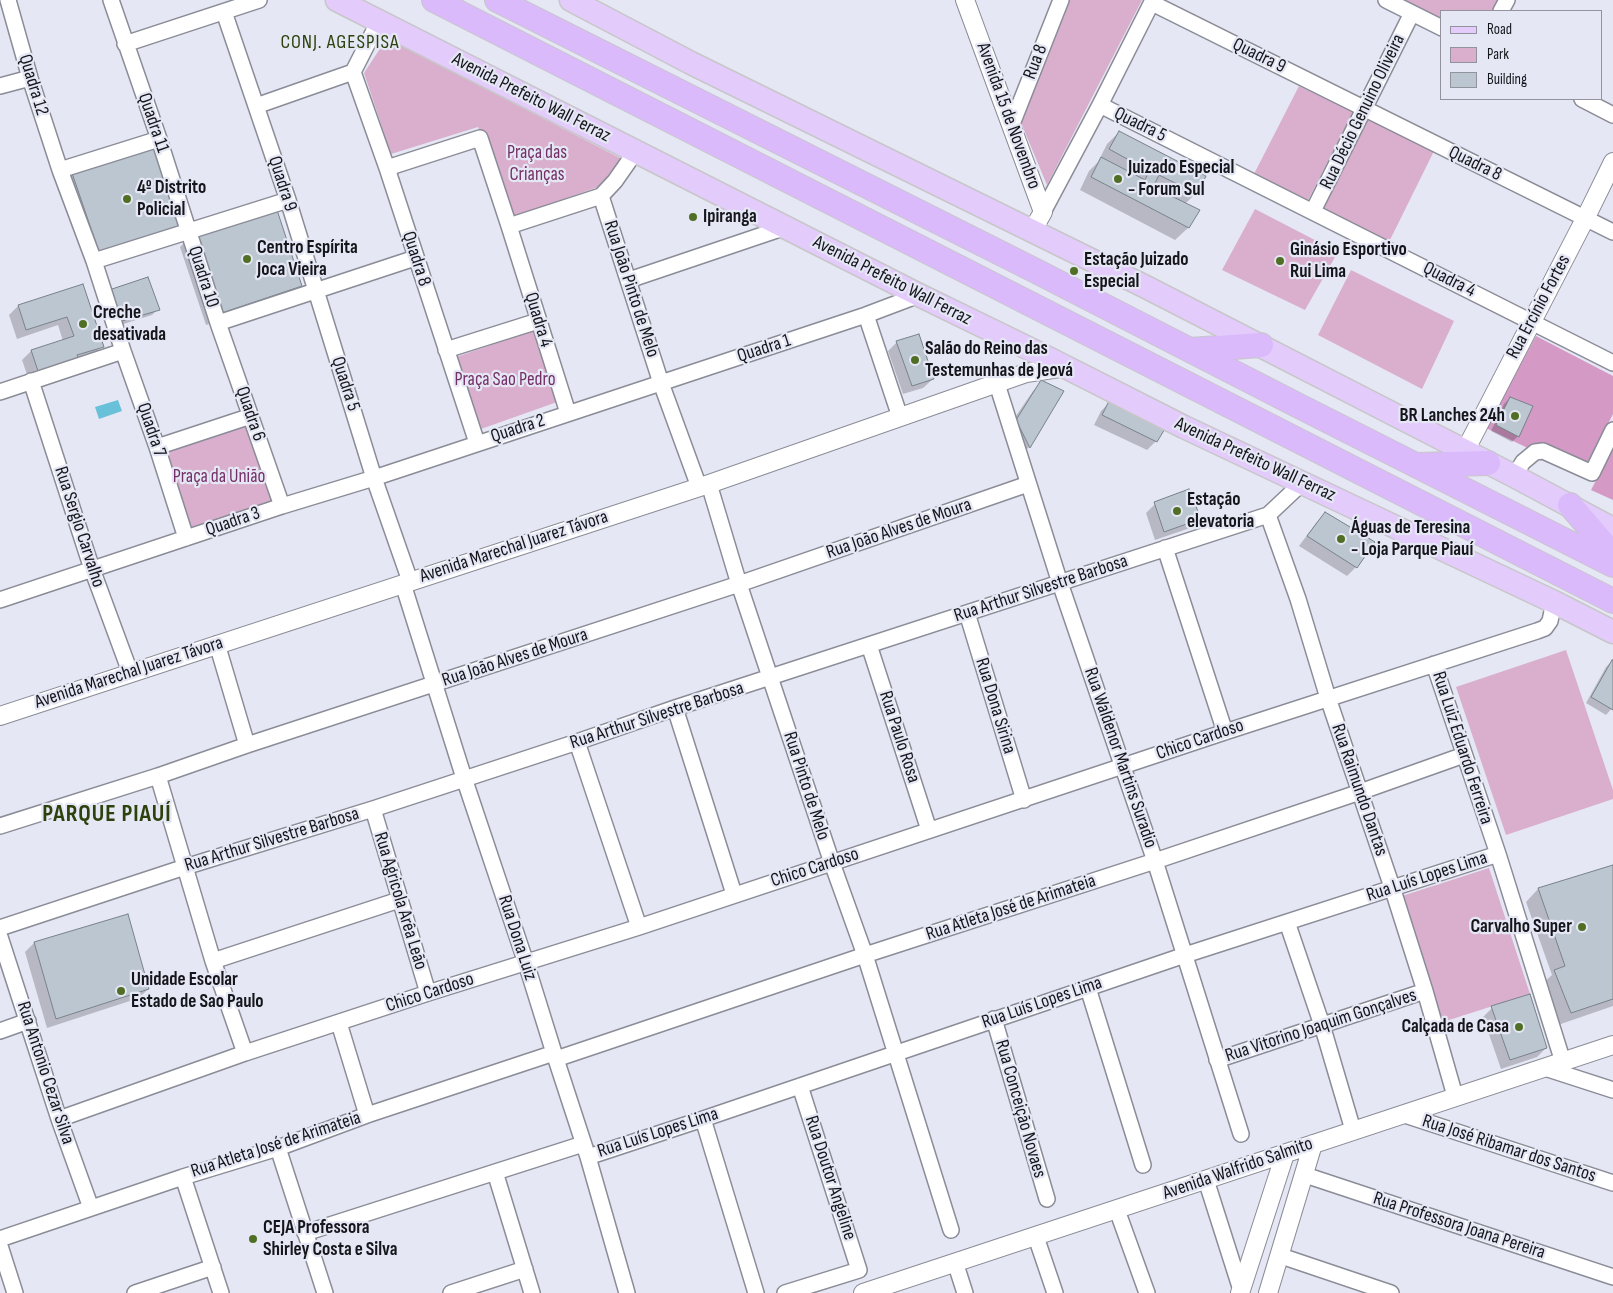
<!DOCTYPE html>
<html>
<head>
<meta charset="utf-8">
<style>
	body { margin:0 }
	#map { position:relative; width:1613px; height:1293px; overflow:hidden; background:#e5e7f4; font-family:"Sofia Sans Condensed",sans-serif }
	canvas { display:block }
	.legend { position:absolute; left:1440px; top:10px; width:162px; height:90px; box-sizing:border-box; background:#e5e7f4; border:1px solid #92939d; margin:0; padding:6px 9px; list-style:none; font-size:15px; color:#15161b }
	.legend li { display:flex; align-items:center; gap:10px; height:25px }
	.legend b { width:25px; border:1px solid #92939d }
</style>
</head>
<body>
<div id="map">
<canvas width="1613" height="1293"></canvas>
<ul class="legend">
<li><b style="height:6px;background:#e3cbfc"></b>Road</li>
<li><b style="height:14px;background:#d9afcd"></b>Park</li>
<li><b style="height:14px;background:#bcc6d0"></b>Building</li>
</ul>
</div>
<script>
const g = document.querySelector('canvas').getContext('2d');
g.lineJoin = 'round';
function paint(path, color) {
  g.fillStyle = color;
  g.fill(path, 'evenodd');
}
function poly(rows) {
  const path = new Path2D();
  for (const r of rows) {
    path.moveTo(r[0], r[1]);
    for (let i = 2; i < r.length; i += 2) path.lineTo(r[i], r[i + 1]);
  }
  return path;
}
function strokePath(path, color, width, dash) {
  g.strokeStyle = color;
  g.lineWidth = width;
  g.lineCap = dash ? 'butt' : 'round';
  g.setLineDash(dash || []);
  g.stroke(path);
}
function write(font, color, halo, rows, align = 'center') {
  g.font = font + ' "Sofia Sans Condensed",sans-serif';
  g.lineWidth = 4.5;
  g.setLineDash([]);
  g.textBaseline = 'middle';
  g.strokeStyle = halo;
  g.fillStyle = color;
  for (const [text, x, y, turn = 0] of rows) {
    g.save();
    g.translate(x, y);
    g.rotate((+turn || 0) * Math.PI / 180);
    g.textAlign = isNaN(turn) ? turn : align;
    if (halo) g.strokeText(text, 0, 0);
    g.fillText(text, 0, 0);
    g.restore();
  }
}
paint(poly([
	[1067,0,1142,0,1047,185,1019,118],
	[1397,0,1501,0,1495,11,1442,11,1442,22],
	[387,38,622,159,598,187,513,217,478,127,391,154,364,73],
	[1299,86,1353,112,1308,200,1254,174],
	[1369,118,1434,151,1389,242,1321,208],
	[1255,209,1338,252,1305,310,1222,270],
	[1351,270,1454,321,1422,389,1318,335],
	[535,330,560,401,481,429,456,357],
	[248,422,275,504,190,532,164,449],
	[1566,650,1613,790,1613,799,1506,835,1456,687],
	[1489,868,1530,994,1443,1022,1402,896]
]), '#d9afcd');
paint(poly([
	[1536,336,1613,376,1613,414,1582,474,1486,428],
	[1613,448,1613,500,1591,490]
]), '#d499c5');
paint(poly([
	[118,400,122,411,99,419,95,407]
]), '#69c1d9');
paint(poly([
	[1119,132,1196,193,1185,204,1198,210,1188,228,1175,240,1080,190,1089,171,1098,162,1107,144],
	[72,174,180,225,168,237,87,264,60,186],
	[193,234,300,285,288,298,206,325,180,247],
	[82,285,102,346,93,356,29,380,22,360,31,351,63,341,58,325,17,339,9,315,18,306],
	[104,297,158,309,152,315,114,327],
	[897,342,933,379,923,388,903,394,888,351],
	[1042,382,1062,392,1029,447,1021,455,1007,429,1033,391],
	[1510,398,1518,436,1512,442,1491,431,1504,404],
	[1110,402,1156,441,1147,450,1094,425,1101,411],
	[1155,504,1199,518,1190,528,1155,540,1146,513],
	[1325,513,1356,567,1347,576,1299,546,1316,523],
	[1612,661,1613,662,1613,707,1606,715,1586,703,1606,667],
	[1613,866,1613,1006,1558,1025,1543,983,1552,975,1526,902,1538,889],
	[34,943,148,989,139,998,47,1028,25,952],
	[1492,1008,1546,1048,1537,1057,1501,1069,1483,1017]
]), '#0003');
const building = poly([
	[1119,131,1206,176,1197,194,1159,175,1153,187,1200,210,1189,228,1091,177,1101,157,1145,180,1149,171,1109,149,1119,131],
	[156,144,181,225,99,252,72,173,156,144],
	[276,207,302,286,219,314,192,233,276,207],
	[148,277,160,310,119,322,109,290,148,277],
	[83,284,104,347,77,355,78,358,38,371,31,350,74,336,67,317,26,330,18,305,83,284],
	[919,334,934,379,912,386,896,341,919,334],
	[1041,380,1064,391,1030,448,1016,420,1041,380],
	[1510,397,1533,406,1519,437,1496,425,1510,397],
	[1109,401,1166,427,1157,442,1102,415,1109,401],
	[1189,489,1201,519,1164,532,1154,502,1189,489],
	[1325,512,1375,542,1357,568,1307,536,1325,512],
	[1612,660,1613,660,1613,710,1591,697,1612,660],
	[1613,865,1613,999,1571,1013,1554,970,1565,966,1538,888,1613,865],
	[128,914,149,989,56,1019,34,942,128,914],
	[1530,994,1547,1048,1510,1060,1491,1006,1530,994]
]);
paint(building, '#bcc6d0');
strokePath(building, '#78828a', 1);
const minor = poly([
	[8,0,30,78,60,170,94,261,123,351,157,447,186,538],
	[111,0,159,139,218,323,282,506],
	[1386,0,1442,28],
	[1152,3,1613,232],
	[1501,11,1507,0],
	[224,12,288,200,374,478,410,581],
	[125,44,259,0],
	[353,72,387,168,477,443],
	[0,86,30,78],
	[1582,99,1613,115],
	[1100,105,1613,363],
	[256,106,353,72,379,21],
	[1012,124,1061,0],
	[387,168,480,138,509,226,568,413],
	[60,170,159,139],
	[601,196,661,383,699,487],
	[1313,211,1412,13],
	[1043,212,1100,105,1153,0],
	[509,226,601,196,615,181,636,151],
	[94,261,288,200],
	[629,280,786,227],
	[866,315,900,417],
	[218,323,415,258],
	[446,350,538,321],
	[31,381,92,569,130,672],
	[997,384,1060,583,1155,861,1241,1134],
	[0,392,123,351],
	[157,447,251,416],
	[1514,476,1523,462,1535,452,1543,451,1592,473,1613,430],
	[709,484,739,584,832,863,865,955,951,1230],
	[1268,515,1298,599,1328,698,1392,887,1425,991,1455,1096],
	[1165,548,1225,732],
	[403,584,464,778,526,963,554,1053,588,1157,627,1293],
	[0,600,282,506,374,478,866,315,919,295],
	[967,613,1024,800],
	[217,644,247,745],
	[869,645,929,830],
	[1434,664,1498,854,1563,1062],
	[675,708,734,894],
	[577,742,639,927],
	[158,776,213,961,245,1053],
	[373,809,428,993],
	[0,826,158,776,247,745,739,584,1028,484],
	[1287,922,1322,1025,1353,1130],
	[0,928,185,867,373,809,577,742,675,708,1268,515,1302,483],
	[0,937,59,1119,91,1208],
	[213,961,399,900],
	[1088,988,1143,1165],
	[994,1019,1047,1199],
	[339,1023,367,1115],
	[0,1031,28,1021],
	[556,1059,865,955,1155,861,1360,792,1464,755],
	[1217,1060,1425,991],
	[1545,1068,1613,1090],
	[1405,1115,1613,1183],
	[59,1119,245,1053,428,993,639,927,1225,732,1537,631,1545,628,1550,621,1554,602],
	[703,1119,756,1293],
	[278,1148,325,1293],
	[588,1157,703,1119,1185,955,1498,854],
	[495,1172,532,1293],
	[1305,1175,1613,1277],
	[183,1177,221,1293],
	[1206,1180,1241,1290],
	[1117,1210,1147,1293],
	[305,1233,583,1144],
	[1036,1237,1055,1293],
	[0,1239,183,1177,278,1148,367,1115,554,1053],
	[0,1246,15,1293],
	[1281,1256,1391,1293],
	[955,1262,965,1293],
	[135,1293,213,1267],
	[451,1293,525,1269],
	[785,1293,859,1270,800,1086]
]);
const tertiary = poly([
	[965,0,1043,212,1032,231],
	[1465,451,1585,219,1613,162],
	[0,716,709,484,1026,373,1066,367],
	[863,1293,1613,1045],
	[1240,1293,1285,1154],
	[1268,1293,1313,1144]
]);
const primary = poly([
	[337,0,919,295,1036,352,1184,427,1554,602,1613,632],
	[571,0,691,63,1144,286,1514,476,1613,529]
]);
const trunk = poly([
	[434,0,1613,601],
	[497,0,1032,269,1299,406,1613,565],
	[1190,350,1261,345],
	[1417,465,1488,463],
	[1570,505,1613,555]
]);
strokePath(minor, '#8a8c97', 18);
strokePath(tertiary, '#8a8c97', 20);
strokePath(primary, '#c7c7c8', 25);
strokePath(trunk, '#c7c7c8', 26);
strokePath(minor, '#fff', 15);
strokePath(tertiary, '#fff', 18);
strokePath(primary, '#e3cbfc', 22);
strokePath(trunk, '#dabafb', 24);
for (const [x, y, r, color] of [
	[1118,179,5,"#506f24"],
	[127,199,5,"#506f24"],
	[693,217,5,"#506f24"],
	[247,259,5,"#506f24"],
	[1280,261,5,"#506f24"],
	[1074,271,5,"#506f24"],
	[83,324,5,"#506f24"],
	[915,360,5,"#506f24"],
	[1515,416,5,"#506f24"],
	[1177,511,5,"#506f24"],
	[1341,539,5,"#506f24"],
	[1582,927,5,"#506f24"],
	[121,991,5,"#506f24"],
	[1519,1027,5,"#506f24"],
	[253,1239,5,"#506f24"]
]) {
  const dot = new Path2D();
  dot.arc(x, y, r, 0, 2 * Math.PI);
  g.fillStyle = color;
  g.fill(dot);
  strokePath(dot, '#e5e7f4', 2);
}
write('19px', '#15161b', '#e5e7f4', [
	["Quadra 9",1259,56,26],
	["Rua 8",1036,62,-69],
	["Quadra 12",33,85,73],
	["Avenida Prefeito Wall Ferraz",531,98,27],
	["Rua Décio Genuino Oliveira",1363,112,-64],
	["Avenida 15 de Novembro",1008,116,70],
	["Quadra 11",153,123,71],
	["Quadra 5",1140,125,26],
	["Quadra 8",1475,164,26],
	["Quadra 9",282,184,72],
	["Quadra 8",416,259,72],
	["Quadra 10",203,277,72],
	["Quadra 4",1449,280,27],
	["Avenida Prefeito Wall Ferraz",892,281,27],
	["Rua João Pinto de Melo",631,289,72],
	["Rua Ercínio Fortes",1539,307,-62],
	["Quadra 4",538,320,73],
	["Quadra 1",764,349,-18],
	["Quadra 5",345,384,72],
	["Quadra 6",250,414,71],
	["Quadra 2",518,429,-18],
	["Quadra 7",151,430,71],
	["Avenida Prefeito Wall Ferraz",1255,460,25],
	["Quadra 3",233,522,-19],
	["Rua Sergio Carvalho",79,527,72],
	["Rua João Alves de Moura",899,529,-19],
	["Avenida Marechal Juarez Távora",514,547,-18],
	["Rua Arthur Silvestre Barbosa",1041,589,-18],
	["Rua João Alves de Moura",515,658,-18],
	["Avenida Marechal Juarez Távora",129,673,-18],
	["Rua Dona Sirina",995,706,73],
	["Rua Arthur Silvestre Barbosa",657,716,-18],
	["Rua Paulo Rosa",899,737,72],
	["Chico Cardoso",1200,740,-19],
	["Rua Luiz Eduardo Ferreira",1462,748,72],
	["Rua Waldenor Martins Suradio",1120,758,71],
	["Rua Pinto de Melo",806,786,72],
	["Rua Raimundo Dantas",1359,790,71],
	["Rua Arthur Silvestre Barbosa",272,840,-17],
	["Chico Cardoso",815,868,-18],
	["Rua Luís Lopes Lima",1427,877,-18],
	["Rua Agricola Arêa Leão",400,901,73],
	["Rua Atleta José de Arimateia",1011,908,-18],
	["Rua Dona Luiz",517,938,72],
	["Chico Cardoso",430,993,-18],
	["Rua Luís Lopes Lima",1042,1003,-19],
	["Rua Vitorino Joaquim Gonçalves",1321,1026,-18],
	["Rua Antonio Cezar Silva",45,1073,72],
	["Rua Conceição Novaes",1020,1109,74],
	["Rua Luís Lopes Lima",658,1133,-18],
	["Rua Atleta José de Arimateia",276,1145,-18],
	["Rua José Ribamar dos Santos",1509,1149,18],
	["Avenida Walfrido Salmito",1238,1169,-19],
	["Rua Doutor Angeline",830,1178,72],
	["Rua Professora Joana Pereira",1459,1226,18]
]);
write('19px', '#742f66', '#e5e7f4', [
	["Praça das",537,153],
	["Crianças",537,175],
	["Praça Sao Pedro",505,380],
	["Praça da União",219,477]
]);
write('bold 19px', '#15161b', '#e5e7f4', [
	["Juizado Especial",1128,168],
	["- Forum Sul",1128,190],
	["4º Distrito",137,188],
	["Policial",137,210],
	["Ipiranga",703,217],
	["Centro Espírita",257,248],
	["Joca Vieira",257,270],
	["Ginásio Esportivo",1290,250],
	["Rui Lima",1290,272],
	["Estação Juizado",1084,260],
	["Especial",1084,282],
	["Creche",93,313],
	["desativada",93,335],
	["Salão do Reino das",925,349],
	["Testemunhas de Jeová",925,371],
	["BR Lanches 24h",1505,416,"right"],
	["Estação",1187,500],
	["elevatoria",1187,522],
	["Águas de Teresina",1351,528],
	["- Loja Parque Piauí",1351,550],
	["Carvalho Super",1572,927,"right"],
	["Unidade Escolar",131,980],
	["Estado de Sao Paulo",131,1002],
	["Calçada de Casa",1509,1027,"right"],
	["CEJA Professora",263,1228],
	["Shirley Costa e Silva",263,1250]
], 'left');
g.letterSpacing = '1px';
write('20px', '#2c410c', '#e5e7f4', [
	["CONJ. AGESPISA",340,43]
]);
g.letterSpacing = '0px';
g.letterSpacing = '1px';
write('bold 24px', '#2c410c', '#e5e7f4', [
	["PARQUE PIAUÍ",107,815]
]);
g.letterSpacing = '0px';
</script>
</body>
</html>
